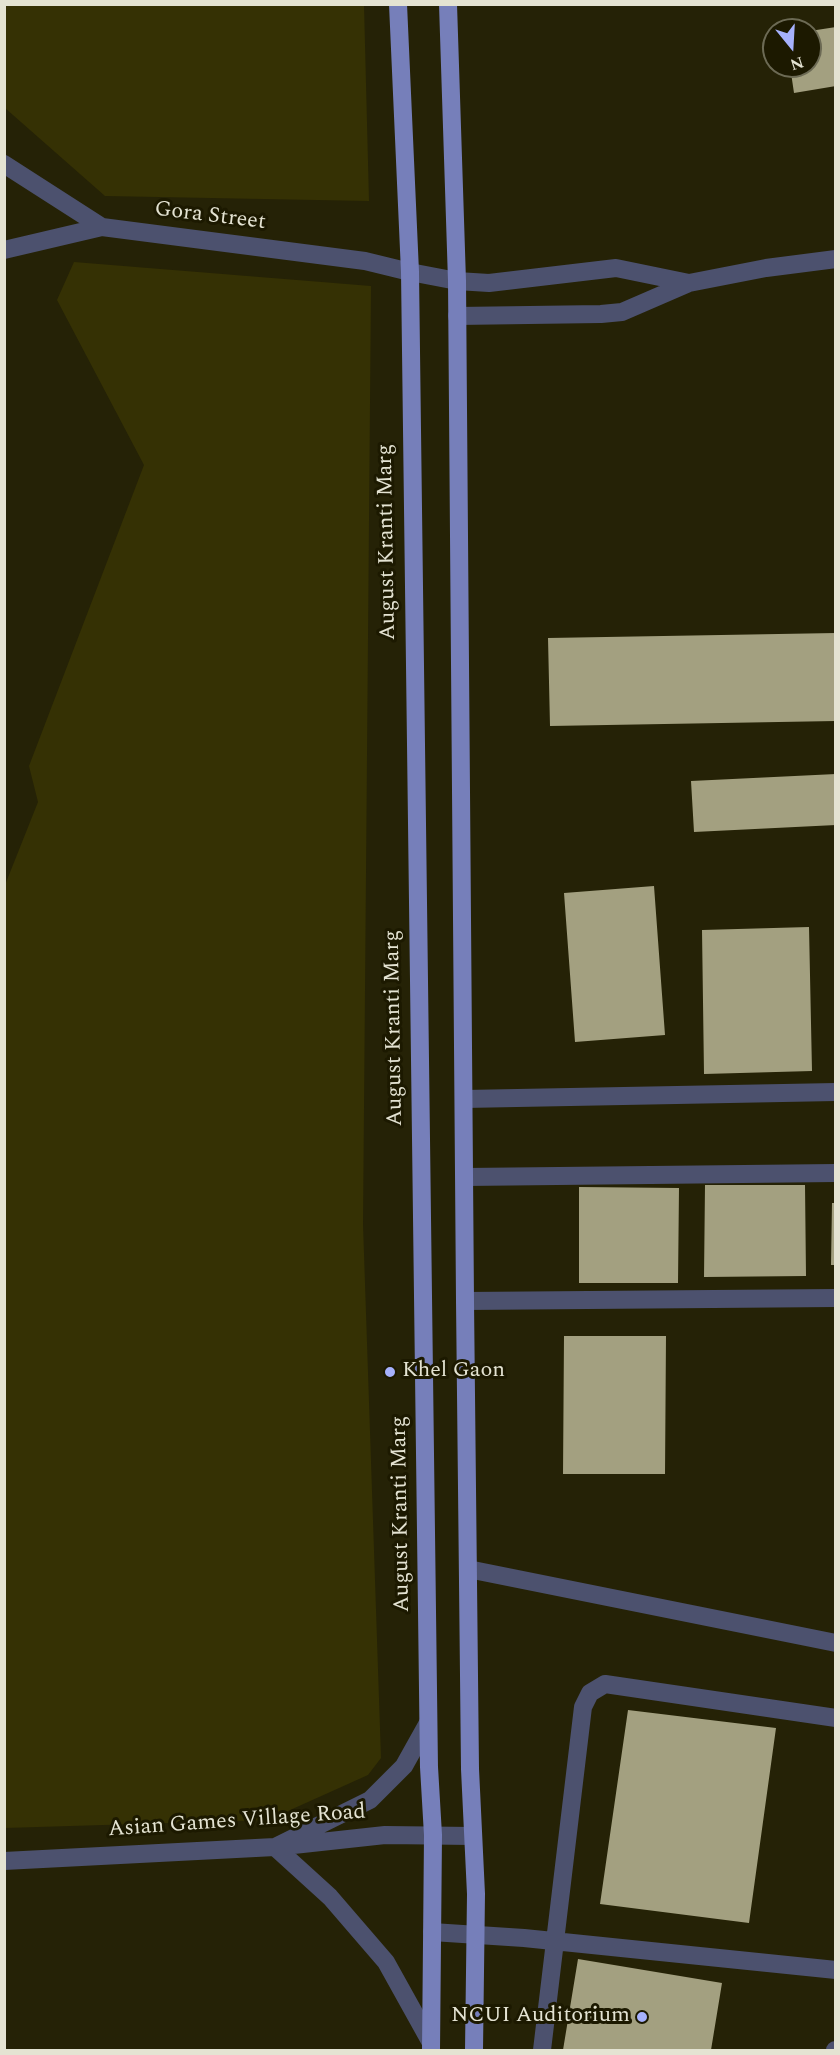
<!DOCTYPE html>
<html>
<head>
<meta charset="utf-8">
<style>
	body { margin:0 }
	#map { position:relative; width:840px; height:2055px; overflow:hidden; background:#252206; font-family:Spectral,serif }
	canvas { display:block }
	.frame { position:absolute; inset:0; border:6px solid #e4e3d2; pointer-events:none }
	.north { position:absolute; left:762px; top:18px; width:60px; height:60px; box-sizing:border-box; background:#1c1900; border:2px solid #6c6a54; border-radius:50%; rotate:162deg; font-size:16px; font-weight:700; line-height:24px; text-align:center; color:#e4e3d2 }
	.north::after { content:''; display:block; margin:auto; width:21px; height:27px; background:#a6b1fc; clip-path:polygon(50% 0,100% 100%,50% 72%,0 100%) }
</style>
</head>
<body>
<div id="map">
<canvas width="840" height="2055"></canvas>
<div class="frame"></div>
<div class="north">N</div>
</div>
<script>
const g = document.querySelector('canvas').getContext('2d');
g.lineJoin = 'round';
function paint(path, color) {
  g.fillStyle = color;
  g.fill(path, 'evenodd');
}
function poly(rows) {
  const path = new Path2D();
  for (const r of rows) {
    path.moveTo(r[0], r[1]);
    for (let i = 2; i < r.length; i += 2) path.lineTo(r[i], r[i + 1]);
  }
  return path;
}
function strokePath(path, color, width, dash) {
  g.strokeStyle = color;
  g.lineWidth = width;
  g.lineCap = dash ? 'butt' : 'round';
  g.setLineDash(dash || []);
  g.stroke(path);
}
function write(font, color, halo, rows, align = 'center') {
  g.font = font + ' Spectral,serif';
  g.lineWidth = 6;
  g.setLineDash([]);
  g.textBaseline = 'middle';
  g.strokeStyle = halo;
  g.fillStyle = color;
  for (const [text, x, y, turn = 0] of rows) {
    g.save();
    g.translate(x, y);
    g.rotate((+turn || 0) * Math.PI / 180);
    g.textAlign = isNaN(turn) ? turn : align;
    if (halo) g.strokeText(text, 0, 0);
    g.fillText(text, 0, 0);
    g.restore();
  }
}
paint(poly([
	[5,4,364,5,369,201,105,196,5,108],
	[74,262,371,286,363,1224,381,1758,368,1775,268,1820,5,1828,5,885,38,802,29,766,144,465,57,300]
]), '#353104');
paint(poly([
	[836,27,836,86,794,93,790,66,810,66,810,31],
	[836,633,836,721,550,726,548,638],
	[836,774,836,825,694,832,691,781],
	[654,886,665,1035,575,1042,564,893],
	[809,927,812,1071,704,1074,702,930],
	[705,1185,805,1185,806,1276,704,1277],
	[579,1187,679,1188,678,1283,579,1283],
	[832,1203,836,1203,836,1265,831,1265],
	[564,1336,666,1336,665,1474,563,1474],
	[628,1710,776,1728,749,1923,600,1904],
	[578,1959,722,1983,711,2050,563,2050]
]), '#a3a080');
strokePath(poly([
	[4,164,102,227],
	[4,250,102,227,365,261,410,272,457,281,489,283,616,268,689,283,766,268,836,259],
	[457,316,601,314,622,312,689,283],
	[464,1099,836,1092],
	[465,1177,836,1173],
	[465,1301,836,1298],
	[468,1569,836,1643],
	[428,1723,404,1766,370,1800,275,1847,330,1897,386,1962,431,2043],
	[4,1861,275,1847,385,1835,473,1836],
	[432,1932,524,1938,836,1970],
	[542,2050,583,1707,590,1693,605,1684,836,1718],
	[835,2050,836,2050]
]), '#4c516e', 18);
strokePath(poly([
	[398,4,410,272,429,1767,433,1835,431,2050],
	[448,4,457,281,465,1301,470,1769,476,1894,474,2050]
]), '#767fba', 18);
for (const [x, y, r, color] of [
	[390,1372,6,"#a6b1fc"],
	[642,2017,6,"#a6b1fc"]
]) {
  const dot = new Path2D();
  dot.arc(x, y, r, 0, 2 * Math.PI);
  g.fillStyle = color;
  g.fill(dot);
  strokePath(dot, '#1c1900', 2);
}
write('22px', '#e4e3d2', '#1c1900', [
	["Gora Street",210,217,7],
	["August Kranti Marg",388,542,-91],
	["August Kranti Marg",395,1028,-91],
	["August Kranti Marg",402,1514,-91],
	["Asian Games Village Road",237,1822,-4]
]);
write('22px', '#e4e3d2', '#1c1900', [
	["Khel Gaon",402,1372],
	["NCUI Auditorium",630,2017,"right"]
], 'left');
</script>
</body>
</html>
